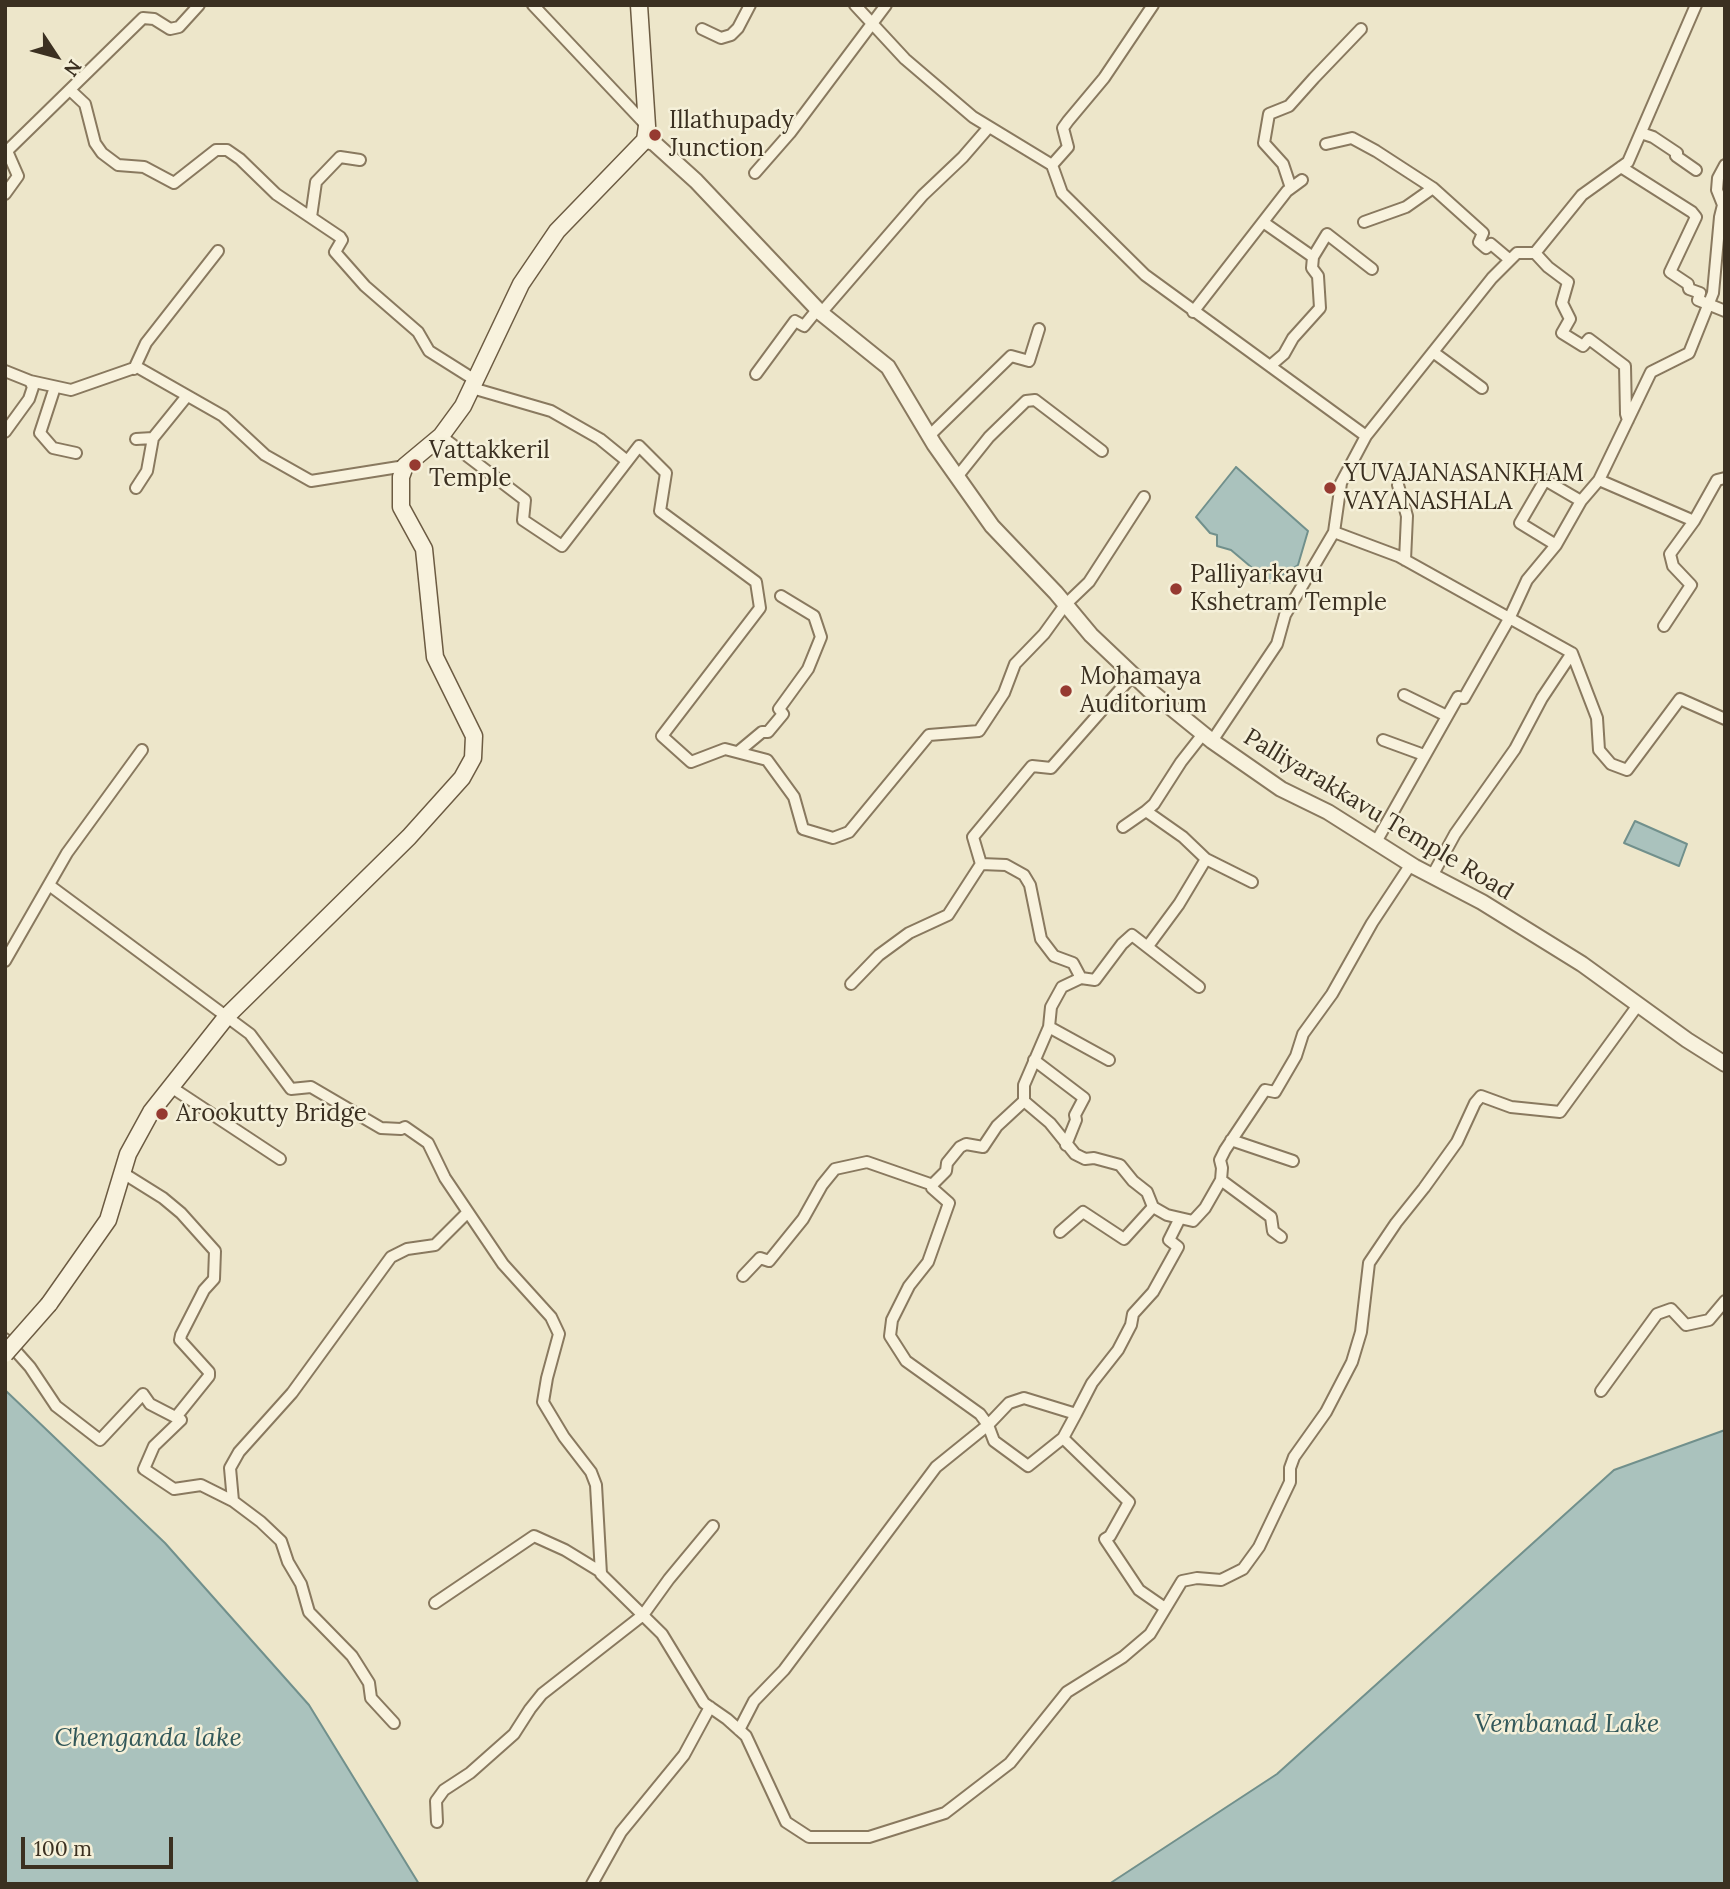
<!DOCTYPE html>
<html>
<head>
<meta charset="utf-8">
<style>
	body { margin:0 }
	#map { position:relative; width:1730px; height:1889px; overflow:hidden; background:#ede6ca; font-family:Lora,serif }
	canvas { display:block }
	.frame { position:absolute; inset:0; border:7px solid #3b3021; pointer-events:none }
	.north { position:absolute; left:21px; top:21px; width:70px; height:70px; -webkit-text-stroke:5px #f5f0d9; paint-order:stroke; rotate:126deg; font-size:19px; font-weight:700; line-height:28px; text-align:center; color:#3b3021 }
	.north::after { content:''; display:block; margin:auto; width:24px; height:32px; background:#3b3021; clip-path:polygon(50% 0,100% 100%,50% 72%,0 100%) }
	.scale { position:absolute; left:21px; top:1837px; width:152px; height:32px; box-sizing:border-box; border:4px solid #3b3021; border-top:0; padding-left:9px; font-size:21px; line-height:24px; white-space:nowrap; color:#3b3021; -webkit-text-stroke:5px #f5f0d9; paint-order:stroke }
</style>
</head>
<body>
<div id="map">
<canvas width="1730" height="1889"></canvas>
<div class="frame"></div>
<div class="north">N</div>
<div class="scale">100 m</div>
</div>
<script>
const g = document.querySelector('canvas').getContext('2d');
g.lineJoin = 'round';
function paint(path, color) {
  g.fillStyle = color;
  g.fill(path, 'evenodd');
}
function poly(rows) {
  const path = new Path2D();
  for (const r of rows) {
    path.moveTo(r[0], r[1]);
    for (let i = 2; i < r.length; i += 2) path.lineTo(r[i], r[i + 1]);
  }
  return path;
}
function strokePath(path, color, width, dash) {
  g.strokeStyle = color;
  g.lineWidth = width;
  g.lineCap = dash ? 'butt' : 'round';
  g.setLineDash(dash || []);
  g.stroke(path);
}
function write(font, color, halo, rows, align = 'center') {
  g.font = font + ' Lora,serif';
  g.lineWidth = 5;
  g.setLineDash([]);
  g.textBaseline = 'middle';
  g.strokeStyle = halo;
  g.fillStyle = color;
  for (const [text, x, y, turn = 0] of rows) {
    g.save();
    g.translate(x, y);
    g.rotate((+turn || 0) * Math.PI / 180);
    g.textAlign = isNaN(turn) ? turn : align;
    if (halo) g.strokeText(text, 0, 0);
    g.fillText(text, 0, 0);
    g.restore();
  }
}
const water = poly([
	[1236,467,1308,531,1298,565,1270,583,1231,550,1217,546,1217,535,1210,533,1196,517,1236,467],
	[1635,821,1687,844,1679,866,1624,843,1635,821],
	[5,1390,165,1543,309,1705,419,1884,5,1884,5,1390],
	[1725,1430,1725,1884,1109,1884,1277,1774,1614,1470,1725,1430]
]);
paint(water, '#aac2bd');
strokePath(water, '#71908c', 2);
const minor = poly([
	[533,5,647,126],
	[855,5,905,59,973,117,1052,165,1062,193,1145,275,1366,436],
	[702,29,721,38,731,35,738,28,750,5],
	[70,90,85,104,95,143,102,153,118,165,144,167,174,183,216,150,227,150,240,159,276,194,340,237,342,240,335,252,365,286,418,332,429,351,475,380],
	[1641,133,1653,137,1677,153,1676,156,1696,170],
	[1326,144,1352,138,1376,151,1433,188,1483,233,1479,242,1486,248,1491,244,1510,260],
	[1052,165,1068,147,1063,128,1068,121,1104,78,1153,5],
	[1725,165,1718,178,1717,190,1723,205,1720,217,1713,293,1689,353,1651,372,1599,480,1694,521,1717,480,1725,478],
	[1621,167,1692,212,1696,217,1670,272,1688,284,1689,289,1700,293,1698,300,1725,311],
	[755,173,790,133,886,5],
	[1291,188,1283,164,1264,143,1269,114,1289,106,1314,78,1361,29],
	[5,194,18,176,7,151,143,18,154,19,170,29,179,27,199,5],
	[311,217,316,182,340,157,360,160],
	[1263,222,1313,257,1327,234,1372,269],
	[1364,222,1406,207,1433,188],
	[1535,253,1548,267,1568,282,1562,303,1570,319,1562,333,1583,346,1589,339,1625,366,1626,414,1628,420],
	[1193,312,1287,191,1302,180],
	[821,313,923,195,963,157,989,127],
	[1433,352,1482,388],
	[1270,366,1284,354,1293,338,1320,308,1318,276,1312,268,1313,257],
	[134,369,146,343,218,251],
	[5,371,30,381,71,390,137,367,223,416,265,455,311,481,405,466],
	[756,374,795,321,804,326,817,310],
	[55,387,40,433,53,448,76,453],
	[472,388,551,411,600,439,627,461],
	[5,432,29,399,33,387,30,381],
	[441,436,525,500,523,520,562,546,639,446,666,473,660,511,756,582,760,608,662,736,691,762,725,749,767,760,794,797,803,829,833,838,849,832,929,735,979,731,1004,693,1015,664,1044,634,1065,605,1089,582,1144,497],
	[929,436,1011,356,1029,361,1039,329],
	[136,439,153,438,187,396],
	[957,477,989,437,1026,401,1035,400,1102,451],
	[1398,485,1407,516,1405,560],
	[136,488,147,471,153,438],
	[1334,532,1398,556,1572,653,1597,718,1599,750,1611,764,1627,770,1680,699,1725,719],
	[1556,545,1520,523,1545,480,1581,501],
	[1664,626,1691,585,1673,566,1670,554,1694,521],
	[1404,695,1447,716],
	[1383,740,1424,755],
	[1212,741,1277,644,1285,615,1334,532,1341,483,1366,436,1492,278,1517,253,1535,253,1582,195,1628,162,1696,5],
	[738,752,762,732,768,732,783,714,779,709,808,669,821,637,814,616,781,596],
	[1123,827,1146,811],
	[1376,842,1458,697,1464,698,1509,619,1527,580,1556,545,1581,501,1599,480],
	[1206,859,1252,882],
	[981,864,1006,865,1024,875,1030,885,1041,939,1054,956,1073,963,1081,978,1062,987,1051,1007,1049,1027,1024,1085,1024,1101,997,1126,983,1147,966,1144,960,1147,947,1163,946,1171,933,1184,932,1188,949,1203,928,1262,909,1286,892,1320,890,1336,906,1361,980,1414,988,1425,1009,1403,1024,1398,1076,1414,1063,1438],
	[1432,876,1455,834,1515,749,1542,698,1572,653],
	[49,885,250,1034,291,1089,311,1087,381,1128,401,1129,405,1127,428,1143,445,1178,503,1264,551,1317,559,1334,547,1378,543,1402,564,1437,591,1472,596,1485,601,1574,662,1634,704,1703,727,1719,746,1736,786,1822,809,1837,869,1837,945,1813,1010,1763,1067,1692,1123,1657,1150,1634,1182,1581,1197,1578,1221,1580,1243,1569,1259,1547,1290,1482,1290,1468,1294,1457,1326,1412,1352,1362,1361,1332,1369,1263,1396,1223,1424,1188,1457,1142,1475,1103,1481,1096,1511,1107,1560,1112,1638,1005],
	[1148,946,1179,904,1206,859,1183,837,1146,811,1154,804,1181,762,1203,734],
	[5,961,67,853,142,750],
	[1081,978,1095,980,1122,944,1132,935,1199,987],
	[851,984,879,955,909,933,948,915,981,864,973,837,1032,766,1051,768,1133,675],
	[1049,1027,1109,1060],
	[1034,1060,1084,1098,1075,1115,1076,1120,1066,1145],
	[171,1087,280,1159],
	[1024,1101,1050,1123,1075,1154,1085,1159,1094,1158,1120,1165,1133,1181,1147,1192,1153,1207,1167,1215,1180,1218],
	[1231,1140,1293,1161],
	[123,1173,163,1198,181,1213,215,1251,214,1279,204,1290,181,1335,180,1340,209,1372,209,1376,176,1417],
	[1221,1180,1271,1217,1273,1231,1281,1237],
	[1060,1232,1083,1212,1124,1239,1153,1207],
	[743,1276,760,1258,769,1261,803,1219,822,1185,835,1169,867,1162,933,1185],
	[5,1339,30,1367,56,1406,100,1440,143,1394,150,1404,181,1420,154,1446,144,1469,174,1489,201,1485,233,1501],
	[1601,1391,1657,1314,1671,1309,1686,1325,1709,1320,1725,1301],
	[1076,1414,1092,1383,1118,1350,1131,1325,1133,1314,1153,1292,1178,1247,1169,1240,1180,1218,1193,1221,1205,1208,1221,1180,1222,1168,1220,1160,1225,1150,1265,1090,1275,1092,1296,1056,1303,1034,1332,994,1372,923,1411,864],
	[435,1603,534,1536,565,1550,601,1572],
	[394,1723,371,1698,369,1683,352,1656,309,1612,301,1584,288,1562,281,1541,261,1522,233,1501,230,1468,239,1452,292,1393,391,1257,407,1249,435,1245,468,1212],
	[739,1730,754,1701,784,1670,936,1467,988,1425,994,1441,1028,1466,1063,1438,1129,1502,1110,1536,1105,1539,1139,1590,1165,1608],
	[437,1822,436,1801,444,1790,470,1773,514,1734,530,1709,542,1694,643,1615,669,1579,713,1526],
	[592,1884,621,1832,684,1755,710,1707]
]);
const tertiary = poly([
	[645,140,654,143,696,181,821,313,888,367,934,444,992,526,1056,593,1091,635,1148,689,1212,741,1281,789,1328,812,1415,867,1482,902,1582,964,1687,1040,1725,1064]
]);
const secondary = poly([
	[49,1304,108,1220,128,1154,151,1112,227,1016,409,837,462,778,473,758,474,736,435,657,424,549,401,507,401,477,405,466,441,436,463,406,521,284,557,231,645,140,647,126,639,5]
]);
strokePath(minor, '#89795f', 14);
strokePath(tertiary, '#89795f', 18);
strokePath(secondary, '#6c5b42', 19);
strokePath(minor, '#f8f2dd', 10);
strokePath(tertiary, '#f8f2dd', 14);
strokePath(secondary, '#f8f2dd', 16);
const secondaryBridge = poly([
	[5,1354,49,1304]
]);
strokePath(secondaryBridge, '#6c5b42', 19, []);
strokePath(secondaryBridge, '#f8f2dd', 16);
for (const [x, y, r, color] of [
	[655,135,7,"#963a31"],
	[415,465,7,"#963a31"],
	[1330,488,7,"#963a31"],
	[1176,589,7,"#963a31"],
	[1066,691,7,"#963a31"],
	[162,1114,7,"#963a31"]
]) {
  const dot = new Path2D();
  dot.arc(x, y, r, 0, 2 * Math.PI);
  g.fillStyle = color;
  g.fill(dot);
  strokePath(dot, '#f5f0d9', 2.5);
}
write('24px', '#3b3021', '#f5f0d9', [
	["Illathupady",669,121],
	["Junction",669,149],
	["Vattakkeril",429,451],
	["Temple",429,479],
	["YUVAJANASANKHAM",1344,474],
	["VAYANASHALA",1344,502],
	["Palliyarkavu",1190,575],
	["Kshetram Temple",1190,603],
	["Mohamaya",1080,677],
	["Auditorium",1080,705],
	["Arookutty Bridge",176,1114]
], 'left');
write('24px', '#3b3021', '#f5f0d9', [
	["Palliyarakkavu Temple Road",1378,815,31]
]);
write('italic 26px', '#32585a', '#f5f0d9', [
	["Vembanad Lake",1567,1725],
	["Chenganda lake",148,1739]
]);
</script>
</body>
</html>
